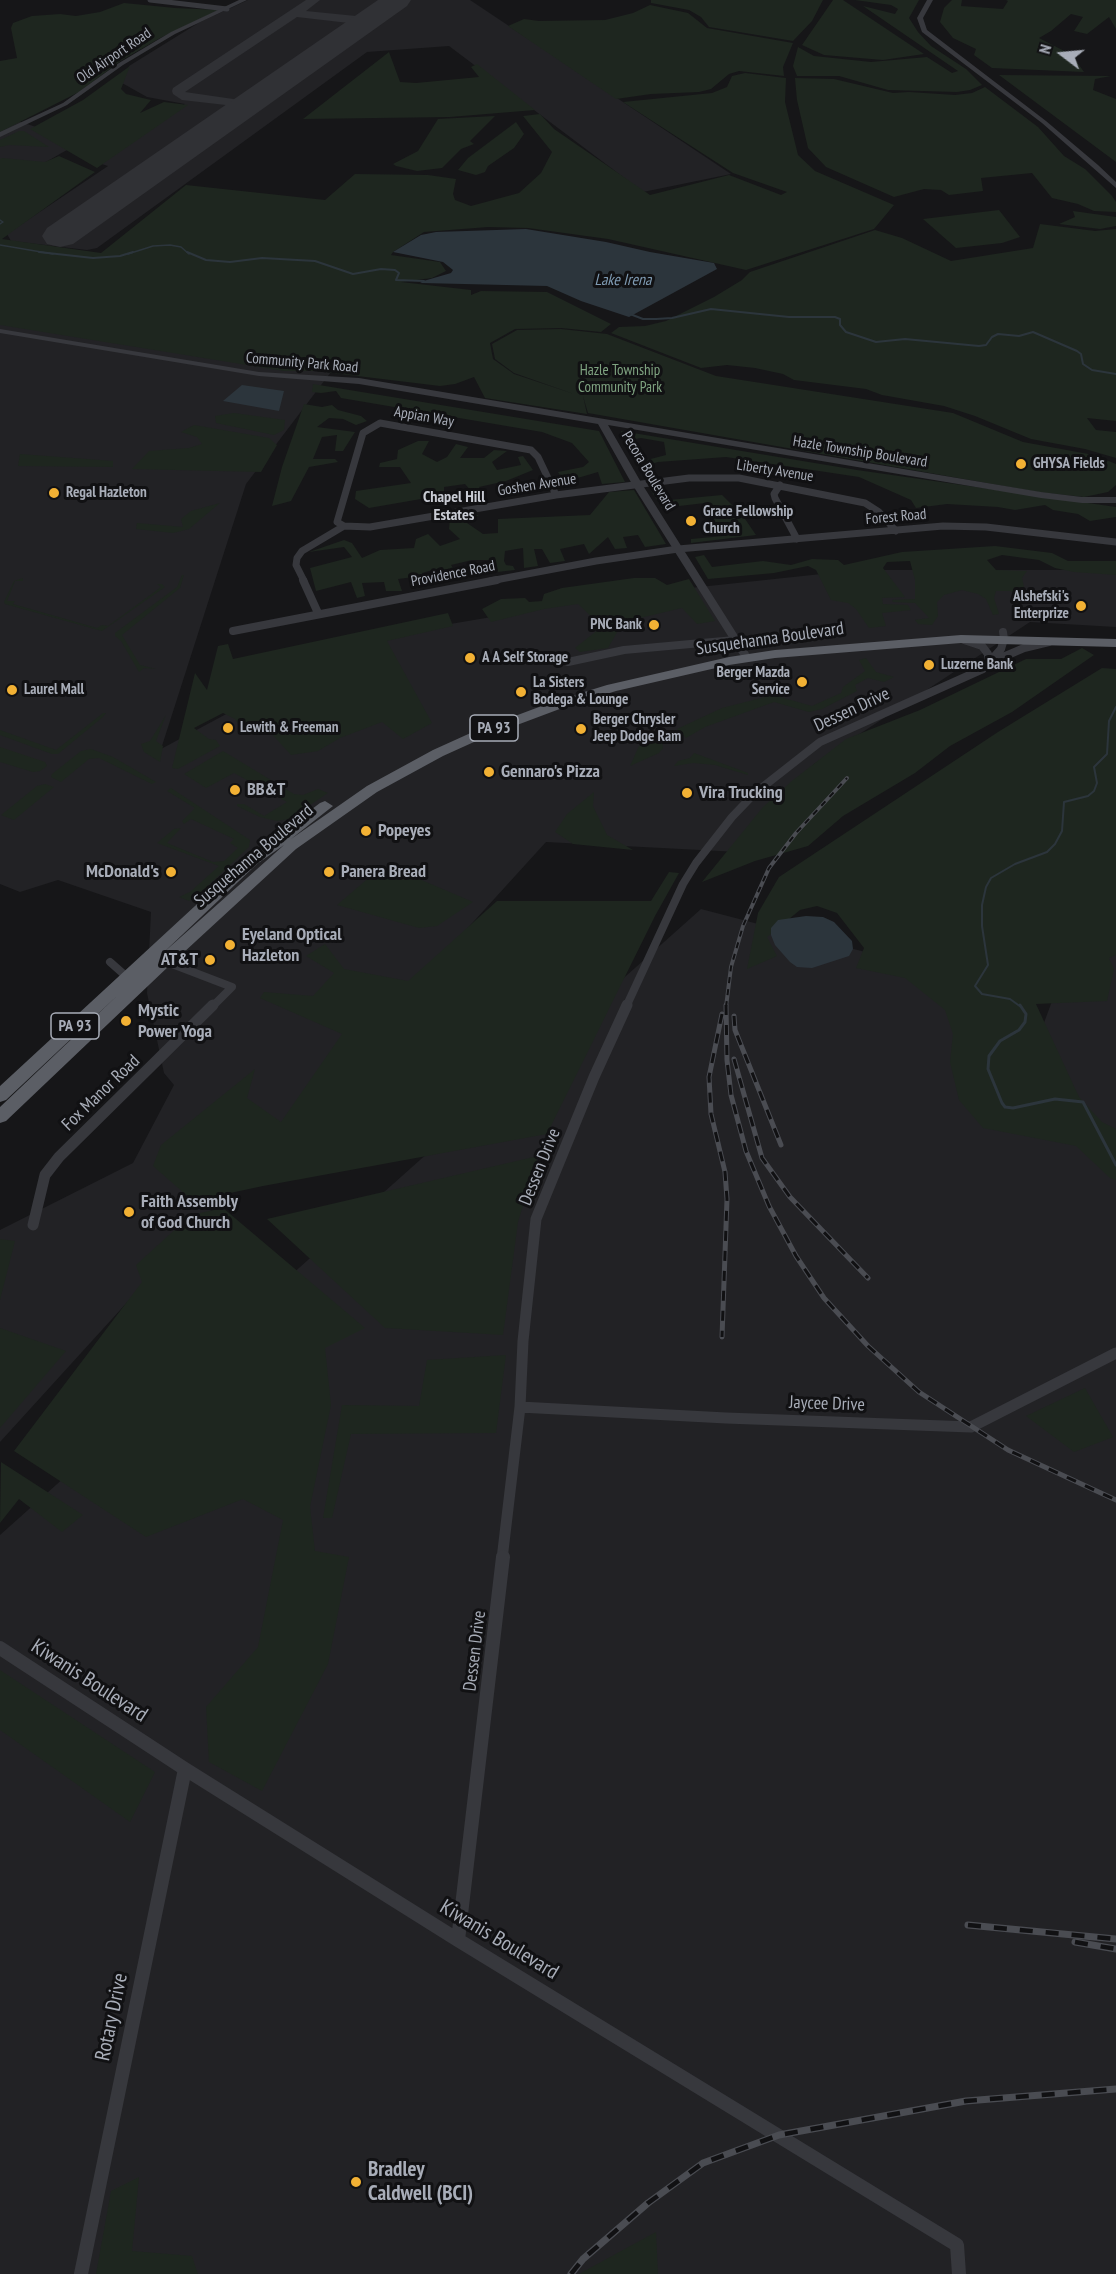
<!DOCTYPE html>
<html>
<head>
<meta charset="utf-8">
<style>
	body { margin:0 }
	#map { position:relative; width:1116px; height:2274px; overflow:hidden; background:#161618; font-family:"PT Sans Narrow",sans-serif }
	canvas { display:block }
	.north { position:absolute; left:1032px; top:24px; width:60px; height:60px; -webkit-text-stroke:4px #111113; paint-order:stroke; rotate:286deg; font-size:16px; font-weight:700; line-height:24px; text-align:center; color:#a8adb8 }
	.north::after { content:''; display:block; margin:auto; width:21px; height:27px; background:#a8adb8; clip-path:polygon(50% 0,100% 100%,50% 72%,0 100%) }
</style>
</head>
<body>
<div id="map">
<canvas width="1116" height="2274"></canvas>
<div class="north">N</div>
</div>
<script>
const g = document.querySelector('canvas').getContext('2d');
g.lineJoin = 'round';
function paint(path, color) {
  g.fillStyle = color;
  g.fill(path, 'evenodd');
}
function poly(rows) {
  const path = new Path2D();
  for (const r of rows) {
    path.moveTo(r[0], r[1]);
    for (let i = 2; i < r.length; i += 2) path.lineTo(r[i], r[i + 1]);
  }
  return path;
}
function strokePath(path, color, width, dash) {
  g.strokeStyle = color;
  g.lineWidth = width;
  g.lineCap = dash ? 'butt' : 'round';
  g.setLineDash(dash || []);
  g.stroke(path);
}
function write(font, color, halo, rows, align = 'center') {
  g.font = font + ' "PT Sans Narrow",sans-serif';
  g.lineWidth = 6;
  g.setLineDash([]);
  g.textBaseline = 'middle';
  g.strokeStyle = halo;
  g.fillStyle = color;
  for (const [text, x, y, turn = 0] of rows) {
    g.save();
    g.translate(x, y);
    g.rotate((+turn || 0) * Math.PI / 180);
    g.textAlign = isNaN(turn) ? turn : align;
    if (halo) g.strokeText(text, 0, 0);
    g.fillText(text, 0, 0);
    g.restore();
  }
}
paint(poly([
	[248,0,470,0,731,174,643,192,449,46,367,52,97,248,87,250,11,241,7,234,108,166,95,162,185,104,147,97,122,83,129,66,200,22],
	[0,115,81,142,0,188],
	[0,315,334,368,246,484,161,749,368,638,615,596,859,570,1116,570,1116,627,1030,622,814,764,739,852,546,842,0,1442,0,1230,133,1163,174,1085,164,1073,147,993,151,912,58,880,20,892,0,884],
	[701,909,892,959,1031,1058,1069,955,1116,930,1116,2274,0,2274,0,1535]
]), '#222225');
paint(poly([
	[651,0,823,0,812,21,793,41,709,27,701,17,689,10,651,3],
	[833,0,843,0,924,54,883,60,824,55,802,45],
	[855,0,919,0,909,18,918,32,931,46,966,69,982,85,970,90,957,92,888,90,839,76,797,76,793,66,798,47,814,56,871,62,927,57,952,73,958,71,863,6,895,14,898,9,891,5],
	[952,0,962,0,961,6,1003,9,1008,1,1006,0,1116,0,1116,29,1109,17,1087,34,1074,31,1083,17,1071,14,1051,31,1039,38,1072,55,1084,72,992,68,974,55,976,49,953,38,940,22,944,8],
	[124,3,175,8,219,10,162,37,122,60,79,92,0,132,0,61,17,58,11,28,13,23,32,16,60,14,76,16,100,12],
	[650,5,688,13,707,28,793,43,783,67,784,76,739,71,729,74,711,89,699,92,651,94,616,99,508,26,524,19,539,21,605,20,633,13],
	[389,52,400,82,416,83,479,77,471,67,477,64,535,110,450,117,303,119],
	[130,66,121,89,126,94,151,100,140,113,164,102,188,105,97,168,30,129,83,100],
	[745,73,786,78,785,102,798,155,815,171,894,205,874,229,746,270,608,239,528,228,488,227,424,232,393,252,391,255,440,262,446,271,432,278,401,282,471,290,471,295,481,291,547,292,611,324,601,332,561,328,515,329,490,343,493,359,514,374,574,394,514,373,495,359,492,344,517,330,561,329,607,334,716,376,953,413,1023,442,1094,455,1116,464,1116,485,1108,492,1084,497,1038,492,588,413,583,396,587,414,485,398,474,377,455,384,440,386,316,371,284,371,0,325,0,159,2,158,45,162,59,156,95,172,2,239,101,253,186,185,325,200,355,174,428,175,456,179,453,194,455,200,471,206,519,193,541,173,552,152,523,116,540,114,554,129,650,195,729,175,781,195,787,192,733,173,623,102,712,93,727,87,732,76],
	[999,75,1111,76,1095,79,1093,90,1116,99,1116,162],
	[795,78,834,79,893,93,909,92,955,95,972,93,985,87,1038,127,1064,156,1085,169,1112,196,1116,202,1116,212,1094,211,1078,204,1052,198,1032,173,981,178,983,191,949,195,941,190,924,189,894,197,826,167,808,148,797,100],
	[495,116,470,141,474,144,461,149,442,168,417,171,396,166,393,164,418,151,438,119],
	[516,122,524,134,514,148,488,166,485,172,476,175,458,170,468,158],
	[19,131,24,131,49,147,9,145,0,147,0,140],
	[999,210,1020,237,1002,243,956,248,923,219],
	[1073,211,1116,217,1116,226,1100,229,1059,224,1075,217],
	[1040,224,1095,231,1116,229,1116,421,1087,418,1096,430,1116,432,1116,458,1085,449,1031,439,975,416,944,406,882,395,866,389,794,380,783,374,755,368,727,365,701,368,611,333,619,327,645,326,666,321,714,297,742,280,750,272,875,230,902,238,951,261,1033,248],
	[313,384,599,431,625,482,602,484,598,472,564,482,558,472,583,467,589,462,572,443,542,432,341,398,336,391,321,393,312,392],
	[304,404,322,407,332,405,338,410,361,416,367,421,356,425,343,419,329,418,317,427,355,432,343,451,335,451,337,435,322,437,313,459,335,459,338,462,309,467,291,501,272,506,282,467],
	[234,413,285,420,284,430,274,435,216,423,215,416],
	[194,425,269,438,277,445,261,472,132,469,149,451,189,448,202,444,197,437,181,432],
	[621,431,857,470,1116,507,1116,517,1090,521,1078,514,1053,510,1045,505,1015,510,998,507,947,504,916,508,911,500,859,477,726,457,658,462,644,466,653,477,646,477,635,463,666,455,664,442,641,438,629,440,622,438],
	[418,441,429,441,422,454,437,462,447,457,456,444,468,447,460,458,484,458,494,450,507,451,492,462,497,470,521,465,518,457,523,456,533,470,506,481,479,487,486,499,480,501,465,484,444,487,444,495,369,508,355,499,356,491,411,483,400,467,379,467,380,463,397,459,398,450],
	[20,454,113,461,113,467,18,466],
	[660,489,669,500,722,495,743,516,756,535,691,543,691,539,723,536,714,527,714,520,705,503,662,508,651,491],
	[634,490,666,544,645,547,638,535,623,537,627,548,615,549,608,537,589,554,584,544,560,549,565,561,550,563,542,549,534,549,538,566,524,568,523,548,505,551,504,561,506,565,513,566,515,570,497,572,491,560,472,560,451,565,458,576,440,568,422,573,425,585,414,577,398,579,402,591,386,591,384,582,362,583,365,596,357,598,351,582,316,591,310,568,352,557,344,547,309,552,344,540,352,543,362,558,380,550,414,548,416,539,428,534,440,546,460,539,449,529,450,518,479,515,467,523,483,534,498,533,498,519,590,515,609,492],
	[220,503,189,529,173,533,136,529,137,523,183,527,181,519,191,511],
	[995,546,1052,553,1068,561,1116,561,1116,575,1074,572,1055,568,1039,560,1002,555,987,560,996,570,1027,571,1022,578,1026,596,1017,599,1011,591,996,591,994,598,999,614,993,615,986,599,978,594,962,590,944,595,937,602,938,616,932,625,918,624,915,620,929,618,915,603,893,602,892,600,915,599,915,580,910,561,887,562,883,568,905,597,882,598,883,604,908,605,911,610,882,613,886,626,869,628,856,609,848,603,831,600,816,570,808,566,774,573,708,579,695,557,704,555,712,567,763,561,791,565,812,559,838,560,844,565,902,552],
	[182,575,184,575,180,588,122,635,140,665,156,669,144,668,139,672,121,641,115,636,115,633,177,587],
	[23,578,23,581,15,581,7,601,15,601,13,604,97,628,102,625,108,626,161,587,157,584,162,584,165,587,102,631,5,604,4,602,14,581],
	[634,578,655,578,667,585,689,579,715,621,697,624,682,608,623,622,608,648,580,652,575,648,599,629,596,621,578,604,544,609,491,622,482,609,501,599,525,598,529,602,542,601,544,594,562,588],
	[448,613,453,626,387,641,432,723,403,739,382,722,340,738,318,751,291,755,270,732,244,733,235,719,223,713,194,728,209,739,216,740,220,746,178,769,172,768,195,673,207,690,218,646,228,644,233,659],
	[1082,648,1094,655,1012,712,950,746,915,773,843,816,808,846,755,861,702,882,763,807,793,780,846,739,920,710,1026,659,1061,659],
	[866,658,876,672,894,677,884,682,868,678,855,685,857,691,822,709,809,712,774,702,705,727,686,738,677,729,722,708,773,695,812,706,841,693,843,687,865,671,859,660],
	[1102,668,1116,669,1116,955,1109,958,1114,969,1107,1001,1036,1004,1079,1097,1102,1122,1116,1129,1116,1180,1110,1178,1076,1146,983,1128,959,1100,950,1062,953,1034,945,1010,905,978,856,968,864,948,837,913,817,906,800,910,767,937,777,956,747,969,758,913,779,877,998,732],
	[103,713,106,713,103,717,58,754,52,754,0,735,0,730,56,750],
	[166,715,156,741,163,746,160,762,144,752,141,744,150,741],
	[662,738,663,748,659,753,630,766,639,746],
	[0,747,45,762,47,766,40,771,33,772,0,762],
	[91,749,113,757,156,782,152,784,99,758,89,759,61,782,51,777,52,774,81,751],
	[223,751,294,794,303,795,318,789,328,793,289,819,277,821,260,817,237,806,237,804,244,804,264,816,287,802,234,773,206,788,184,774],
	[694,753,748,773,748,775,715,765,693,763,674,766,678,761,690,758],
	[45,784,54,787,14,820,1,815,37,786],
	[171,788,250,840,249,847,196,897,189,901,179,897,190,892,219,866,157,843,174,829,181,828,167,843,213,862,224,861,238,848,230,843,234,839,191,819,184,824,182,821,195,808,167,791],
	[594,792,593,806,607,835,633,850,573,844,555,832,567,814],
	[391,867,473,902,437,926,419,928,337,905,372,875],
	[669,872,679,873,655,916,547,1134,263,1186,193,1201,153,1166,161,1145,255,1069,247,1098,281,1122,342,1034,260,998,264,992,313,996,334,973,306,956,325,944,344,969,408,981,497,901,651,901],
	[538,1156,518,1222,503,1335,385,1328,267,1219],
	[223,1208,365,1328,325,1348,331,1405,310,1507,315,1551,349,1557,328,1664,262,1791,209,1762,206,1707,258,1647,283,1520,243,1499,146,1537,14,1451,142,1282,136,1265,191,1215],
	[0,1239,15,1241,0,1300],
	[0,1328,66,1351,0,1428],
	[506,1355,496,1433,351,1434,332,1518,323,1518,342,1405,419,1406,427,1360],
	[1085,1388,1113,1437,1074,1452,1026,1416],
	[1,1462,83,1515,62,1532,19,1499,0,1523],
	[0,1670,155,1772,130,1822,0,1730],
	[139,2177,132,2251,192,2256,198,2274,96,2274,111,2191],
	[656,2232,658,2274,579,2274]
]), '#1e261f');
paint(poly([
	[526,229,606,242,650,252,714,263,717,269,629,317,581,301,547,286,422,283,420,282,451,273,453,270,443,262,393,252,421,235,436,232],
	[242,385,284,391,279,411,223,401],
	[806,916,823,917,834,922,852,941,853,949,849,956,812,968,797,967,790,962,775,945,771,935,771,928,778,920]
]), '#2c353c');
strokePath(poly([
	[0,220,3,222,0,224],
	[0,245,53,254],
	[128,254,153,246,170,245,181,247,189,254]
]), '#2c353c', 1.5);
strokePath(poly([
	[39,252,93,258,120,256,133,252],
	[187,252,206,260,230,262,262,258,315,261,353,274,381,269,395,270,399,273,396,280,424,281],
	[630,314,643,319,656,319,672,318,711,309,789,317,835,317,840,319,840,325,846,332,876,342,905,339,979,346,986,345,992,337,998,334,1019,336,1033,332,1077,351,1081,354,1083,364,1092,370,1116,374],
	[1021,1007,1010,999,982,994,975,986,988,965,982,926,982,905,986,887,991,878,1015,864,1047,852,1055,844,1062,831,1064,802,1088,796,1094,791,1097,783,1094,767,1107,754,1109,721,1116,707]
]), '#2c353c', 2);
strokePath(poly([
	[1020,1005,1026,1014,1025,1022,1019,1030,1000,1041,989,1056,988,1069,1002,1103,1005,1107,1013,1108,1055,1099,1083,1102,1116,1165]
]), '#2c353c', 3);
paint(poly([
	[306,0,320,0,306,11,366,17,372,21,366,25,297,17,185,92,247,101,253,105,252,108,182,100,173,94,172,91,173,88,306,0]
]), '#303135');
paint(poly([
	[378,0,411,0,407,6,73,244,60,247,47,244,42,236,47,228,378,0]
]), '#303135');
strokePath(poly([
	[150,0,227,9]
]), '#37383d', 5);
strokePath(poly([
	[780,485,774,494,775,498,797,539],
	[344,526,337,522,363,433,380,423,531,450,538,457,556,495],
	[304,581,296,565,297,558,302,551,344,526,370,527,556,495,689,478,739,478,865,503,879,512,896,531],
	[490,581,596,561,678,549,943,526,986,527,1116,542]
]), '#37383d', 7);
strokePath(poly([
	[303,580,318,613],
	[233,631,497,580],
	[964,640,982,646,988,654,988,665],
	[996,660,1024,648,1049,642],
	[568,662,624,650,735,640],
	[159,959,232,987,212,1007],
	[110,962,127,977],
	[626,1007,683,884,696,863,732,817,755,793,820,742,983,669,1001,649,1004,639,1003,632]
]), '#37383d', 8);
strokePath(poly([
	[33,1225,45,1175,59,1157,213,1005],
	[520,1407,726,1418,971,1427,1116,1353],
	[502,1559,520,1407,523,1341,536,1219,594,1077,627,1005]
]), '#37383d', 11);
strokePath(poly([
	[0,1648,185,1769,458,1940,957,2245,959,2274],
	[458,1940,503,1557],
	[81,2274,185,1769]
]), '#37383d', 14);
paint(poly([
	[239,0,247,0,175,34,123,65,67,105,0,137,0,132,63,103,119,63,171,32,239,0],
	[927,0,933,0,923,18,927,30,1046,121,1098,165,1116,182,1116,188,1042,123,922,32,917,18,927,0],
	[0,329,259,372,359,378,1041,492,1082,497,1116,497,1116,503,1082,503,1041,498,608,425,642,484,752,658,747,661,742,658,632,484,598,424,359,384,259,376,0,333,0,329]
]), '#37383d');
paint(poly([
	[961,635,1116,639,1116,647,961,643,775,658,729,665,616,691,565,707,485,737,443,756,377,792,296,849,170,965,6,1121,0,1123,0,1107,120,993,6,1100,0,1102,0,1086,247,858,320,803,325,801,333,806,291,839,367,786,433,750,475,731,555,701,607,685,729,657,775,650,961,635],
	[284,845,163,953,257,864,284,845]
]), '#5b5e65');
const railFar2 = poly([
	[726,1007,731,967,743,926,769,868,796,833,847,778]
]);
const railFar1 = poly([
	[726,1005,727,1060,731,1095,746,1151,769,1206,796,1256,824,1298,868,1346,919,1392,1008,1450,1116,1500],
	[722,1014,709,1077,711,1114,725,1172,727,1199,722,1337],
	[734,1016,735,1030,781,1145],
	[734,1059,762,1158,790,1197,868,1278]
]);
const rail = poly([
	[968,1925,1116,1939],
	[1075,1942,1116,1949],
	[571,2274,583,2259,648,2203,703,2163,779,2135,966,2101,1116,2089]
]);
strokePath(railFar2, '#4a4c52', 4);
strokePath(railFar1, '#4a4c52', 5);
strokePath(rail, '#4a4c52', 7);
strokePath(railFar2, '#111113', 2, [6]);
strokePath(railFar1, '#111113', 3, [10]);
strokePath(rail, '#111113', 4.5, [13]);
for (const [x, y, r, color] of [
	[1021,464,6,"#f2b134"],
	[54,493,6,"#f2b134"],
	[691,521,6,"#f2b134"],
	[1081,606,6,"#f2b134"],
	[654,625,6,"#f2b134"],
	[470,658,6,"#f2b134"],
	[929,665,6,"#f2b134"],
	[802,682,6,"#f2b134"],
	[12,690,6,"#f2b134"],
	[521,692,6,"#f2b134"],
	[228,728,6,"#f2b134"],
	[581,729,6,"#f2b134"],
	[489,772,6,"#f2b134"],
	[235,790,6,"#f2b134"],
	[687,793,6,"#f2b134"],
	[366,831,6,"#f2b134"],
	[171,872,6,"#f2b134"],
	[329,872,6,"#f2b134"],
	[230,945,6,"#f2b134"],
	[210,960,6,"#f2b134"],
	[126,1021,6,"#f2b134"],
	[129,1212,6,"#f2b134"],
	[356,2182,6,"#f2b134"]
]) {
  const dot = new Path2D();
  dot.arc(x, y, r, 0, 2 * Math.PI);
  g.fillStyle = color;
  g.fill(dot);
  strokePath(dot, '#111113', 2);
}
write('15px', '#a8adb8', '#111113', [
	["Old Airport Road",114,56,-34],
	["Community Park Road",302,363,5],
	["Appian Way",424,417,10],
	["Hazle Township Boulevard",860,452,9],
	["Pecora Boulevard",648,471,59],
	["Liberty Avenue",775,471,9],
	["Goshen Avenue",537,485,-9],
	["Forest Road",896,517,-5],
	["Providence Road",453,574,-11]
]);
write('15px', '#7fa381', '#111113', [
	["Hazle Township",620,371],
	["Community Park",620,388]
]);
write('bold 15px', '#a8adb8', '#111113', [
	["GHYSA Fields",1033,464],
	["Regal Hazleton",66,493],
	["Grace Fellowship",703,512],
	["Church",703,529],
	["Alshefski's",1069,597,"right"],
	["Enterprize",1069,614,"right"],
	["PNC Bank",642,625,"right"],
	["A A Self Storage",482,658],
	["Luzerne Bank",941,665],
	["Berger Mazda",790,673,"right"],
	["Service",790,690,"right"],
	["La Sisters",533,683],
	["Bodega & Lounge",533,700],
	["Laurel Mall",24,690],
	["Berger Chrysler",593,720],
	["Jeep Dodge Ram",593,737],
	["Lewith & Freeman",240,728]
], 'left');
write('italic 16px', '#7f9bb3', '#111113', [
	["Lake Irena",623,280]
]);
write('bold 16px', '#c9ccd4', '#111113', [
	["Chapel Hill",454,497],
	["Estates",454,515]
]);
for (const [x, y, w] of [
	[494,728,48],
	[75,1026,48]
]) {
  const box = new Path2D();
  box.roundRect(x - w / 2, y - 13, w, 26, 4.5);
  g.fillStyle = '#111113';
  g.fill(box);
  strokePath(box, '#a8adb8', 1.5);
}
write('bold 16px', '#a8adb8', null, [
	["PA 93",494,728],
	["PA 93",75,1026]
]);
write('18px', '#a8adb8', '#111113', [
	["Susquehanna Boulevard",770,639,-8],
	["Dessen Drive",852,710,-25],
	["Susquehanna Boulevard",254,856,-40],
	["Fox Manor Road",101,1093,-44],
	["Dessen Drive",540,1167,-68],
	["Jaycee Drive",827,1404,2],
	["Dessen Drive",475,1651,-83]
]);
write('bold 18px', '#a8adb8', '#111113', [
	["Gennaro's Pizza",501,772],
	["BB&T",247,790],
	["Vira Trucking",699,793],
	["Popeyes",378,831],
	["McDonald's",159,872,"right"],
	["Panera Bread",341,872],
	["Eyeland Optical",242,935],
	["Hazleton",242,956],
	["AT&T",198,960,"right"],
	["Mystic",138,1011],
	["Power Yoga",138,1032],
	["Faith Assembly",141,1202],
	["of God Church",141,1223]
], 'left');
write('21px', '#a8adb8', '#111113', [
	["Kiwanis Boulevard",89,1681,33],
	["Kiwanis Boulevard",499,1940,31],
	["Rotary Drive",112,2017,-78]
]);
write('bold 21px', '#a8adb8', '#111113', [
	["Bradley",368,2170],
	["Caldwell (BCI)",368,2194]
], 'left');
</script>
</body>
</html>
